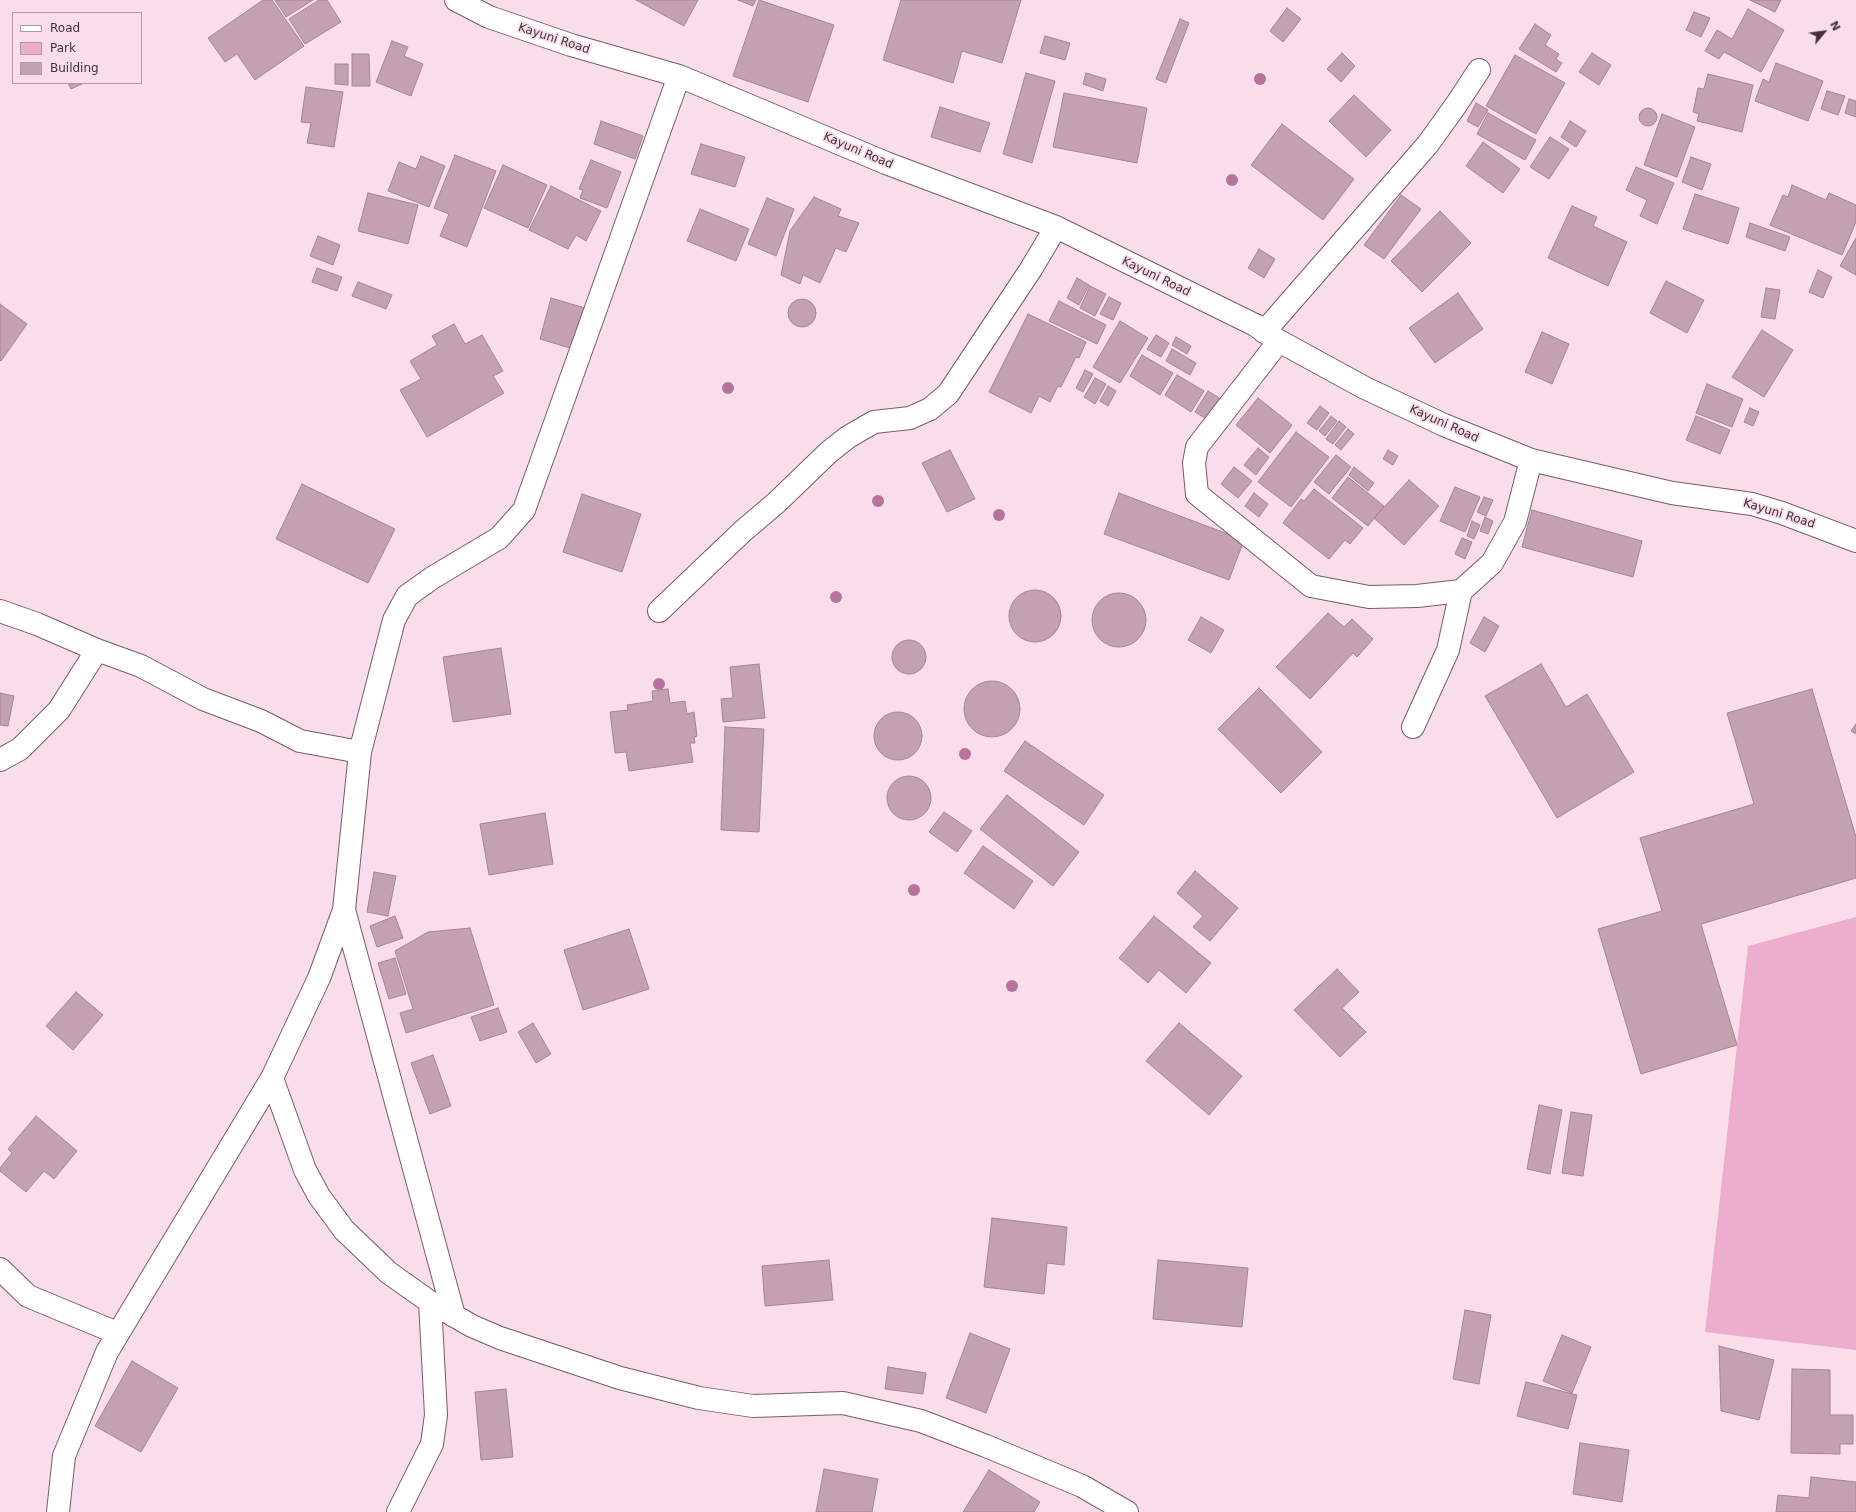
<!DOCTYPE html>
<html>
<head>
<meta charset="utf-8">
<style>
	body { margin:0 }
	#map { position:relative; width:1856px; height:1512px; overflow:hidden; background:#faddea; font-family:"DejaVu Sans",sans-serif }
	canvas { display:block }
	.legend { position:absolute; left:12px; top:12px; width:130px; height:72px; box-sizing:border-box; background:#faddea; border:1px solid #b099a4; margin:0; padding:5px 7px; list-style:none; font-size:12px; color:#42333a }
	.legend li { display:flex; align-items:center; gap:8px; height:20px }
	.legend b { width:20px; border:1px solid #b099a4 }
	.north { position:absolute; left:1804px; top:12px; width:40px; height:40px; -webkit-text-stroke:3px #faddea; paint-order:stroke; rotate:61deg; font-size:11px; font-weight:700; line-height:16px; text-align:center; color:#42333a }
	.north::after { content:''; display:block; margin:auto; width:14px; height:18px; background:#42333a; clip-path:polygon(50% 0,100% 100%,50% 72%,0 100%) }
</style>
</head>
<body>
<div id="map">
<canvas width="1856" height="1512"></canvas>
<ul class="legend">
<li><b style="height:5px;background:#fff"></b>Road</li>
<li><b style="height:11px;background:#ecaecc"></b>Park</li>
<li><b style="height:11px;background:#c3a1b1"></b>Building</li>
</ul>
<div class="north">N</div>
</div>
<script>
const g = document.querySelector('canvas').getContext('2d');
g.lineJoin = 'round';
function paint(path, color) {
  g.fillStyle = color;
  g.fill(path, 'evenodd');
}
function poly(rows) {
  const path = new Path2D();
  for (const r of rows) {
    if (r.length === 3) {
      path.moveTo(r[0] + r[2], r[1]);
      path.arc(r[0], r[1], r[2], 0, 2 * Math.PI);
      continue;
    }
    path.moveTo(r[0], r[1]);
    for (let i = 2; i < r.length; i += 2) path.lineTo(r[i], r[i + 1]);
  }
  return path;
}
function strokePath(path, color, width, dash) {
  g.strokeStyle = color;
  g.lineWidth = width;
  g.lineCap = dash ? 'butt' : 'round';
  g.setLineDash(dash || []);
  g.stroke(path);
}
function write(font, color, halo, rows, align = 'center') {
  g.font = font + ' "DejaVu Sans",sans-serif';
  g.lineWidth = 3.5;
  g.setLineDash([]);
  g.textBaseline = 'middle';
  g.strokeStyle = halo;
  g.fillStyle = color;
  for (const [text, x, y, turn = 0] of rows) {
    g.save();
    g.translate(x, y);
    g.rotate((+turn || 0) * Math.PI / 180);
    g.textAlign = isNaN(turn) ? turn : align;
    if (halo) g.strokeText(text, 0, 0);
    g.fillText(text, 0, 0);
    g.restore();
  }
}
paint(poly([
	[1856,917,1856,1350,1705,1332,1748,946]
]), '#ecaecc');
const building = poly([
	[263,0,272,0,304,46,255,80,237,54,225,62,208,38,263,0],
	[275,0,313,0,286,17,275,0],
	[319,0,327,0,341,22,305,44,289,19,319,0],
	[636,0,698,0,684,26,636,0],
	[738,0,756,0,753,6,738,0],
	[759,0,834,25,808,102,733,76,759,0],
	[901,0,1021,0,1002,63,962,51,953,83,883,60,901,0],
	[1750,0,1781,0,1775,12,1750,0],
	[1287,8,1301,19,1283,42,1270,31,1287,8],
	[1748,9,1784,30,1761,72,1724,52,1719,59,1705,51,1717,30,1732,39,1748,9],
	[1694,12,1710,18,1701,37,1686,30,1694,12],
	[1180,19,1189,23,1166,83,1156,79,1180,19],
	[1535,24,1551,35,1545,45,1559,54,1556,59,1562,63,1556,72,1519,49,1535,24],
	[1045,36,1070,43,1065,60,1040,53,1045,36],
	[392,41,408,47,404,56,423,64,411,96,376,82,392,41],
	[1342,53,1355,66,1341,82,1327,69,1342,53],
	[1592,53,1611,65,1599,85,1579,72,1592,53],
	[352,54,369,54,370,86,352,86,352,54],
	[1515,55,1565,83,1536,134,1486,106,1515,55],
	[1776,63,1823,81,1808,121,1755,101,1763,79,1769,82,1776,63],
	[335,64,348,64,348,85,335,84,335,64],
	[1026,73,1055,81,1032,163,1003,154,1026,73],
	[1086,73,1106,79,1103,91,1083,84,1086,73],
	[1708,74,1753,85,1742,132,1697,121,1699,114,1693,112,1698,88,1704,89,1708,74],
	[68,83,84,83,71,89,68,83],
	[306,87,343,92,334,147,307,143,311,123,301,122,306,87],
	[1827,91,1845,96,1838,115,1821,109,1827,91],
	[1064,93,1147,108,1137,163,1053,147,1064,93],
	[1354,95,1391,130,1366,157,1329,121,1354,95],
	[1849,99,1856,101,1856,117,1845,113,1849,99],
	[1476,103,1488,110,1478,127,1467,121,1476,103],
	[940,107,990,123,980,152,931,137,940,107],
	[1648,117,9],
	[1488,113,1536,140,1525,160,1477,134,1488,113],
	[1662,114,1695,127,1677,177,1644,165,1662,114],
	[601,121,643,136,635,159,594,144,601,121],
	[1570,121,1586,131,1576,147,1561,137,1570,121],
	[1282,124,1354,179,1323,220,1251,165,1282,124],
	[1550,137,1569,149,1549,179,1530,167,1550,137],
	[1483,142,1520,169,1503,193,1466,166,1483,142],
	[701,144,745,157,735,187,691,174,701,144],
	[455,155,496,171,467,247,440,236,449,214,434,208,455,155],
	[421,156,445,166,429,207,388,191,399,162,416,169,421,156],
	[1691,157,1711,164,1702,190,1682,182,1691,157],
	[591,160,621,172,607,208,580,198,583,190,579,189,591,160],
	[503,165,547,185,528,228,484,208,503,165],
	[1636,167,1674,183,1657,224,1640,216,1647,200,1626,190,1636,167],
	[1792,185,1826,200,1829,193,1856,205,1856,222,1842,255,1770,225,1783,195,1788,197,1792,185],
	[551,186,601,211,586,241,576,235,568,249,529,230,551,186],
	[368,193,418,205,408,244,358,231,368,193],
	[1695,194,1739,208,1728,244,1683,229,1695,194],
	[1401,195,1421,209,1384,259,1364,245,1401,195],
	[814,197,841,209,838,216,859,223,846,252,836,248,820,283,803,275,800,284,781,275,790,231,814,197],
	[767,198,794,209,776,256,748,244,767,198],
	[1572,206,1597,217,1593,226,1627,242,1608,286,1548,258,1572,206],
	[700,209,749,229,736,261,687,241,700,209],
	[1440,211,1471,243,1422,292,1391,261,1440,211],
	[1750,223,1790,237,1785,251,1746,237,1750,223],
	[318,236,340,245,333,265,310,256,318,236],
	[1856,238,1856,275,1840,266,1856,238],
	[1259,249,1275,259,1264,278,1248,268,1259,249],
	[317,268,342,277,337,291,312,282,317,268],
	[1818,270,1832,277,1823,298,1809,292,1818,270],
	[1077,278,1089,285,1079,305,1067,298,1077,278],
	[1666,281,1704,300,1687,333,1650,313,1666,281],
	[358,282,392,295,386,309,352,296,358,282],
	[1090,286,1106,294,1095,316,1080,308,1090,286],
	[1766,288,1780,290,1775,319,1761,317,1766,288],
	[1458,293,1483,329,1435,363,1409,328,1458,293],
	[1109,297,1121,303,1113,320,1100,314,1109,297],
	[551,298,585,308,573,349,540,339,551,298],
	[802,313,14],
	[1059,301,1106,325,1097,344,1049,321,1059,301],
	[0,304,27,324,1,361,0,360,0,304],
	[1028,314,1086,342,1079,358,1076,357,1061,387,1058,386,1050,402,1039,396,1031,413,989,392,1028,314],
	[1120,321,1148,338,1120,383,1093,367,1120,321],
	[454,324,465,344,482,335,503,371,493,376,504,393,427,437,400,390,421,379,410,361,437,345,432,336,454,324],
	[1762,330,1793,350,1764,397,1732,377,1762,330],
	[1542,332,1569,344,1552,384,1525,372,1542,332],
	[1156,335,1169,343,1161,357,1147,349,1156,335],
	[1176,337,1191,346,1187,354,1172,345,1176,337],
	[1172,349,1196,363,1190,375,1166,361,1172,349],
	[1142,355,1173,373,1160,395,1130,376,1142,355],
	[1085,370,1093,374,1083,392,1076,388,1085,370],
	[1177,375,1204,391,1191,412,1165,395,1177,375],
	[1095,378,1106,384,1095,404,1084,397,1095,378],
	[1707,384,1743,399,1732,427,1696,413,1707,384],
	[1108,386,1116,391,1108,406,1100,401,1108,386],
	[1208,391,1221,399,1208,420,1195,412,1208,391],
	[1258,398,1292,425,1270,453,1236,425,1258,398],
	[1320,406,1329,413,1317,430,1307,423,1320,406],
	[1750,408,1759,412,1753,426,1744,422,1750,408],
	[1331,416,1337,421,1325,436,1319,431,1331,416],
	[1696,416,1730,430,1720,454,1686,440,1696,416],
	[1339,421,1346,427,1333,444,1326,439,1339,421],
	[1348,429,1354,434,1341,450,1335,445,1348,429],
	[1296,432,1329,457,1291,507,1258,482,1296,432],
	[1258,448,1269,457,1256,475,1244,465,1258,448],
	[950,450,975,499,947,512,922,463,950,450],
	[1388,450,1398,456,1393,465,1383,459,1388,450],
	[1336,455,1351,467,1329,494,1314,482,1336,455],
	[1234,467,1252,481,1238,498,1221,484,1234,467],
	[1354,467,1374,483,1368,491,1349,475,1354,467],
	[1348,477,1384,506,1368,526,1332,498,1348,477],
	[1409,480,1439,506,1404,545,1374,518,1409,480],
	[302,484,395,529,368,583,276,539,302,484],
	[1455,487,1480,497,1465,532,1440,521,1455,487],
	[1314,489,1363,528,1350,544,1345,540,1329,559,1283,523,1301,499,1304,501,1314,489],
	[1119,493,1244,540,1229,580,1104,534,1119,493],
	[1254,493,1268,504,1259,517,1245,506,1254,493],
	[582,494,641,514,622,572,563,552,582,494],
	[1484,497,1493,500,1486,516,1477,512,1484,497],
	[1532,510,1642,541,1633,577,1522,547,1532,510],
	[1485,517,1493,521,1488,534,1480,531,1485,517],
	[1472,521,1480,525,1474,539,1467,536,1472,521],
	[1462,538,1472,542,1465,559,1455,554,1462,538],
	[1035,616,26],
	[1119,620,27],
	[1328,613,1344,627,1352,619,1373,639,1357,657,1353,653,1310,699,1276,667,1328,613],
	[1201,617,1224,630,1211,653,1188,640,1201,617],
	[1484,617,1499,626,1485,652,1470,643,1484,617],
	[909,657,17],
	[501,648,511,714,453,722,443,657,501,648],
	[759,664,765,718,723,722,721,699,733,698,730,667,759,664],
	[1541,664,1566,707,1587,694,1634,772,1557,818,1485,696,1541,664],
	[992,709,28],
	[1259,688,1322,752,1281,793,1218,729,1259,688],
	[668,689,670,703,685,701,687,714,694,712,697,736,694,737,695,743,690,743,693,762,629,771,626,752,615,753,610,712,628,710,627,705,653,701,652,691,668,689],
	[1812,689,1856,837,1856,878,1701,924,1737,1045,1641,1074,1598,929,1662,911,1640,838,1754,804,1727,713,1812,689],
	[0,693,14,696,8,726,0,725,0,693],
	[898,736,24],
	[1856,724,1856,734,1851,731,1856,724],
	[725,727,764,729,759,832,721,830,725,727],
	[1025,741,1104,795,1084,825,1004,771,1025,741],
	[909,798,22],
	[1007,795,1079,852,1053,886,980,829,1007,795],
	[944,812,972,831,957,852,929,832,944,812],
	[545,813,553,864,489,875,480,824,545,813],
	[983,846,1033,881,1014,909,964,873,983,846],
	[1195,871,1238,908,1210,941,1193,927,1203,916,1177,893,1195,871],
	[374,872,396,876,388,916,367,912,374,872],
	[395,916,403,938,377,947,370,926,395,916],
	[1154,916,1211,963,1186,993,1159,970,1148,983,1119,958,1154,916],
	[470,928,494,1005,406,1033,400,1013,413,1009,395,951,428,932,470,928],
	[629,929,649,989,583,1010,564,950,629,929],
	[395,958,406,994,389,999,378,963,395,958],
	[1337,969,1359,992,1342,1008,1366,1032,1340,1057,1294,1010,1337,969],
	[76,992,103,1015,73,1050,46,1026,76,992],
	[498,1008,507,1032,480,1041,471,1017,498,1008],
	[533,1023,551,1054,536,1063,518,1032,533,1023],
	[1179,1023,1242,1076,1209,1115,1146,1061,1179,1023],
	[433,1055,451,1106,430,1114,411,1063,433,1055],
	[1539,1105,1562,1110,1550,1174,1527,1169,1539,1105],
	[1571,1112,1592,1115,1583,1176,1562,1173,1571,1112],
	[36,1116,77,1151,54,1179,44,1171,26,1192,0,1171,0,1168,12,1153,8,1149,36,1116],
	[992,1218,1067,1227,1064,1265,1047,1263,1044,1294,984,1287,992,1218],
	[829,1260,833,1300,765,1306,762,1266,829,1260],
	[1158,1260,1248,1268,1242,1327,1153,1319,1158,1260],
	[1465,1310,1491,1315,1479,1384,1453,1379,1465,1310],
	[970,1333,1010,1349,986,1413,946,1398,970,1333],
	[1562,1335,1591,1347,1572,1393,1543,1381,1562,1335],
	[1719,1346,1774,1360,1759,1420,1721,1411,1719,1346],
	[132,1361,178,1388,141,1452,95,1426,132,1361],
	[888,1367,926,1373,923,1394,885,1389,888,1367],
	[1792,1369,1830,1370,1830,1415,1853,1415,1853,1444,1840,1444,1840,1454,1791,1453,1792,1369],
	[1526,1382,1577,1395,1568,1429,1517,1416,1526,1382],
	[506,1389,513,1457,481,1460,475,1392,506,1389],
	[1580,1443,1629,1450,1622,1502,1573,1494,1580,1443],
	[824,1469,878,1479,872,1512,816,1512,824,1469],
	[989,1470,1040,1502,1034,1512,963,1512,989,1470],
	[1811,1477,1856,1482,1856,1512,1776,1512,1778,1495,1809,1498,1811,1477]
]);
paint(building, '#c3a1b1');
strokePath(building, '#a68494', 1);
const minor = poly([
	[456,0,489,17,571,45,679,76,886,163,1056,227,1255,325,1279,341,1365,388,1444,425,1531,460,1672,493,1752,504,1782,513,1856,541],
	[1264,332,1428,144,1456,105,1479,70],
	[1279,341,1197,447,1194,463,1197,494,1311,586,1369,597,1417,596,1461,591,1492,563,1515,522,1531,460],
	[0,611,37,624,97,650,141,666,203,699,261,721,300,741,360,752],
	[659,611,743,531,776,503,829,452,848,437,874,422,910,418,930,409,948,394,1031,269,1056,227],
	[1413,727,1448,650,1461,591],
	[0,760,20,749,59,710,97,650],
	[344,910,454,1316],
	[272,1078,305,1170,319,1196,344,1230,389,1273,430,1302,472,1326,500,1338,620,1378,699,1398,753,1406,843,1403,921,1421,986,1446,1082,1486,1127,1512],
	[0,1269,28,1296,117,1333],
	[58,1512,64,1456,107,1352,272,1078,319,978,344,910,360,752,394,620,407,596,432,578,499,538,524,510,679,76],
	[398,1512,432,1444,436,1415,430,1302]
]);
strokePath(minor, '#7a5b69', 24);
strokePath(minor, '#fff', 22);
g.fillStyle = '#b7749a';
for (const [x, y] of [
	[1260,79],
	[1232,180],
	[728,388],
	[878,501],
	[999,515],
	[836,597],
	[659,684],
	[965,754],
	[914,890],
	[1012,986]
]) {
  g.beginPath();
  g.arc(x, y, 6, 0, 2 * Math.PI);
  g.fill();
}
write('12px', '#42333a', '#faddea', [
	["Kayuni Road",554,39,18],
	["Kayuni Road",858,151,23],
	["Kayuni Road",1156,277,26],
	["Kayuni Road",1444,424,24],
	["Kayuni Road",1779,514,17]
]);
</script>
</body>
</html>
